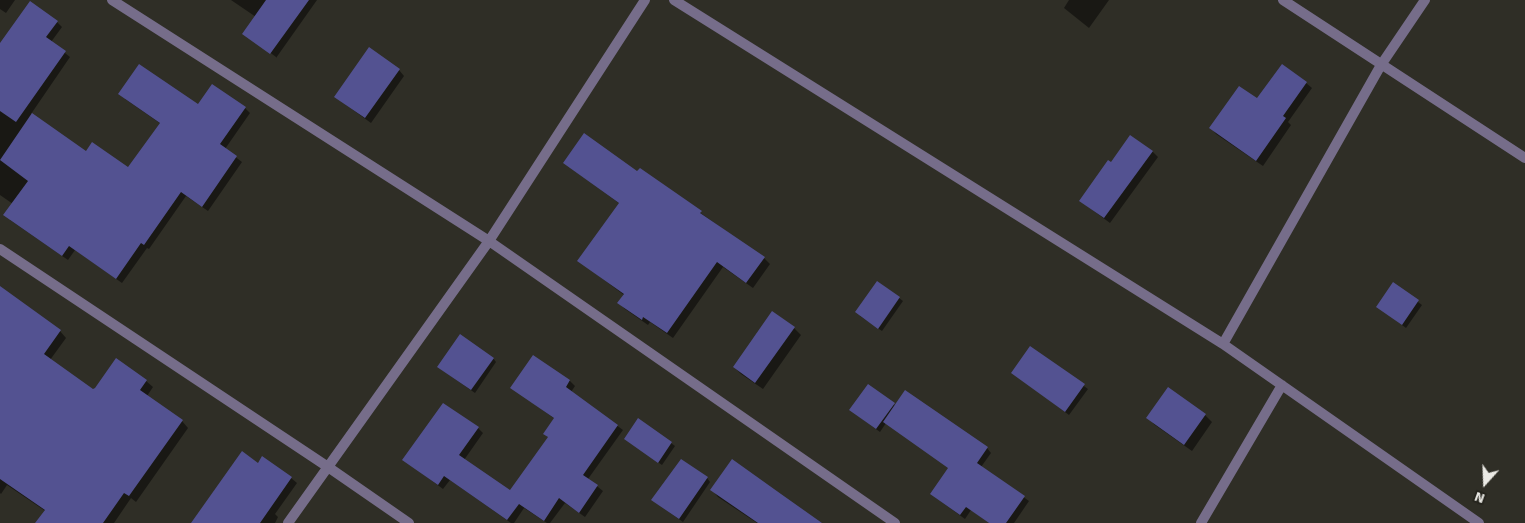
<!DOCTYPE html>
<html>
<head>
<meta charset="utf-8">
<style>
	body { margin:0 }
	#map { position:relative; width:1525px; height:523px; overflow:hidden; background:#2f2e26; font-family:Signika,sans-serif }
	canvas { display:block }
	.north { position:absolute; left:1460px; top:458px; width:50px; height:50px; -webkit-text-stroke:4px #25241d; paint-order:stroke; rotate:200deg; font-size:14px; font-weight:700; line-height:20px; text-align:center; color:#eae9e4 }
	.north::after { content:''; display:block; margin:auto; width:18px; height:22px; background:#eae9e4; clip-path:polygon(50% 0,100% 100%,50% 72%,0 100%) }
</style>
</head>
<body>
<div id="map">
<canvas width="1525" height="523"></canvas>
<div class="north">N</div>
</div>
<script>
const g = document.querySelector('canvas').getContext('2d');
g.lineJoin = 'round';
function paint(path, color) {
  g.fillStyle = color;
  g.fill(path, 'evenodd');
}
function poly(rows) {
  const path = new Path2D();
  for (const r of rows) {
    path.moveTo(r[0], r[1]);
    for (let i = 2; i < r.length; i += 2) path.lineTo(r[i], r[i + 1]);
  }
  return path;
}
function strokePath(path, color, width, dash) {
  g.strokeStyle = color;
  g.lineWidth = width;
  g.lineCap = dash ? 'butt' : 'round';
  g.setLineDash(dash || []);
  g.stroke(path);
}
paint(poly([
	[0,0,15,0,6,13,0,9],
	[231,0,317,0,276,58,276,57,248,36,256,17],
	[1069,0,1109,0,1089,28,1064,8],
	[57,22,62,27,51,42,70,57,31,114,86,153,129,169,161,124,125,99,245,108,250,113,225,149,242,162,208,211,186,196,149,249,147,248,122,283,75,250,68,260,10,220,13,204,0,195,0,45],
	[399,70,404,76,371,123,342,102],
	[1306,83,1312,88,1288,122,1291,125,1263,166,1216,134,1211,128,1258,100],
	[1152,151,1158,157,1110,223,1087,206,1111,164],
	[564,163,638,173,640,170,764,258,770,264,753,288,723,267,673,338,650,322,648,325,625,309,619,303,624,295,579,261,620,204],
	[878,282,903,301,882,331,860,316],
	[1394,284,1422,305,1406,328,1378,307],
	[0,288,60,331,66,338,50,360,93,390,96,389,116,360,146,381,153,387,147,396,182,421,188,428,136,502,131,498,114,523,63,523,7,485,1,494,0,493],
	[794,328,801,335,763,389,741,374,734,367],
	[1030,348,1088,389,1069,415,1013,373],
	[534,357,570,381,575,386,571,392,623,430,588,479,603,491,585,517,565,503,550,523,547,523,524,508,514,523,511,523,450,480,443,489,404,460,478,428,483,433,464,460,510,492,549,438,545,434,555,419,512,388],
	[493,358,496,362,475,393,442,370],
	[868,386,896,406,987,448,991,453,981,467,1029,501,1014,523,989,523,971,510,965,519,936,498,931,494,949,468,886,423,880,432,854,413],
	[1205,415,1212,422,1192,451,1155,425,1148,418],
	[629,442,671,443,675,446,662,465],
	[258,464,291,478,297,483,275,514,278,517,275,523,192,523],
	[707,478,710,482,683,522,656,503],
	[712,490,820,523,757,523,718,497]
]), '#0007');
paint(poly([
	[266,0,309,0,270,54,242,34],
	[30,1,58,21,46,37,66,51,16,122,0,111,0,43],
	[369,47,400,69,365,118,334,97],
	[139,64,198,104,212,84,246,107,220,144,237,156,202,207,181,192,144,245,141,243,116,279,69,246,62,256,3,215,28,181,0,160,32,113,86,151,92,142,128,167,160,123,118,94],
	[1282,64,1307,82,1283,116,1286,118,1256,161,1209,128,1239,86,1257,98],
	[584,133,637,171,640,168,702,211,700,213,765,257,746,283,717,262,667,333,643,317,642,320,617,303,624,294,577,261,619,203,563,163],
	[1130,135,1153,151,1104,218,1079,201,1108,160,1111,162],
	[877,281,900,297,878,329,855,312],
	[1393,282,1419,300,1402,325,1376,307],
	[0,286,61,330,44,354,93,389,95,388,116,358,147,380,140,390,183,420,129,496,124,493,103,523,35,523,45,510,0,479],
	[772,311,795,327,755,383,733,367],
	[460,334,494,358,471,390,437,367],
	[1030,346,1085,384,1065,412,1011,373],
	[533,355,570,380,566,387,618,425,583,475,598,485,579,513,559,498,544,521,519,504,507,520,444,476,438,485,402,460,443,403,479,427,459,455,510,490,548,437,543,434,554,418,510,388],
	[868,384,895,403,876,429,849,410],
	[1168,387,1206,414,1184,445,1146,418],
	[905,390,988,447,977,463,1025,496,1006,523,989,523,966,507,960,515,930,494,948,468,883,422],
	[638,418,672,442,658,463,624,439],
	[242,451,258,463,262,456,292,477,260,523,191,523],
	[681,459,708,477,679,519,651,500],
	[732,459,781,494,822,523,758,523,710,490]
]), '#535291');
strokePath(poly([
	[112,0,489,241,895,523],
	[674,0,1223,344,1479,523],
	[1283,0,1525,158],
	[0,249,328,467,409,523],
	[1223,344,1381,65,1425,0],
	[288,523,489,241,645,0],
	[1201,523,1282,385]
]), '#766d8a', 10);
</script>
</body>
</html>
